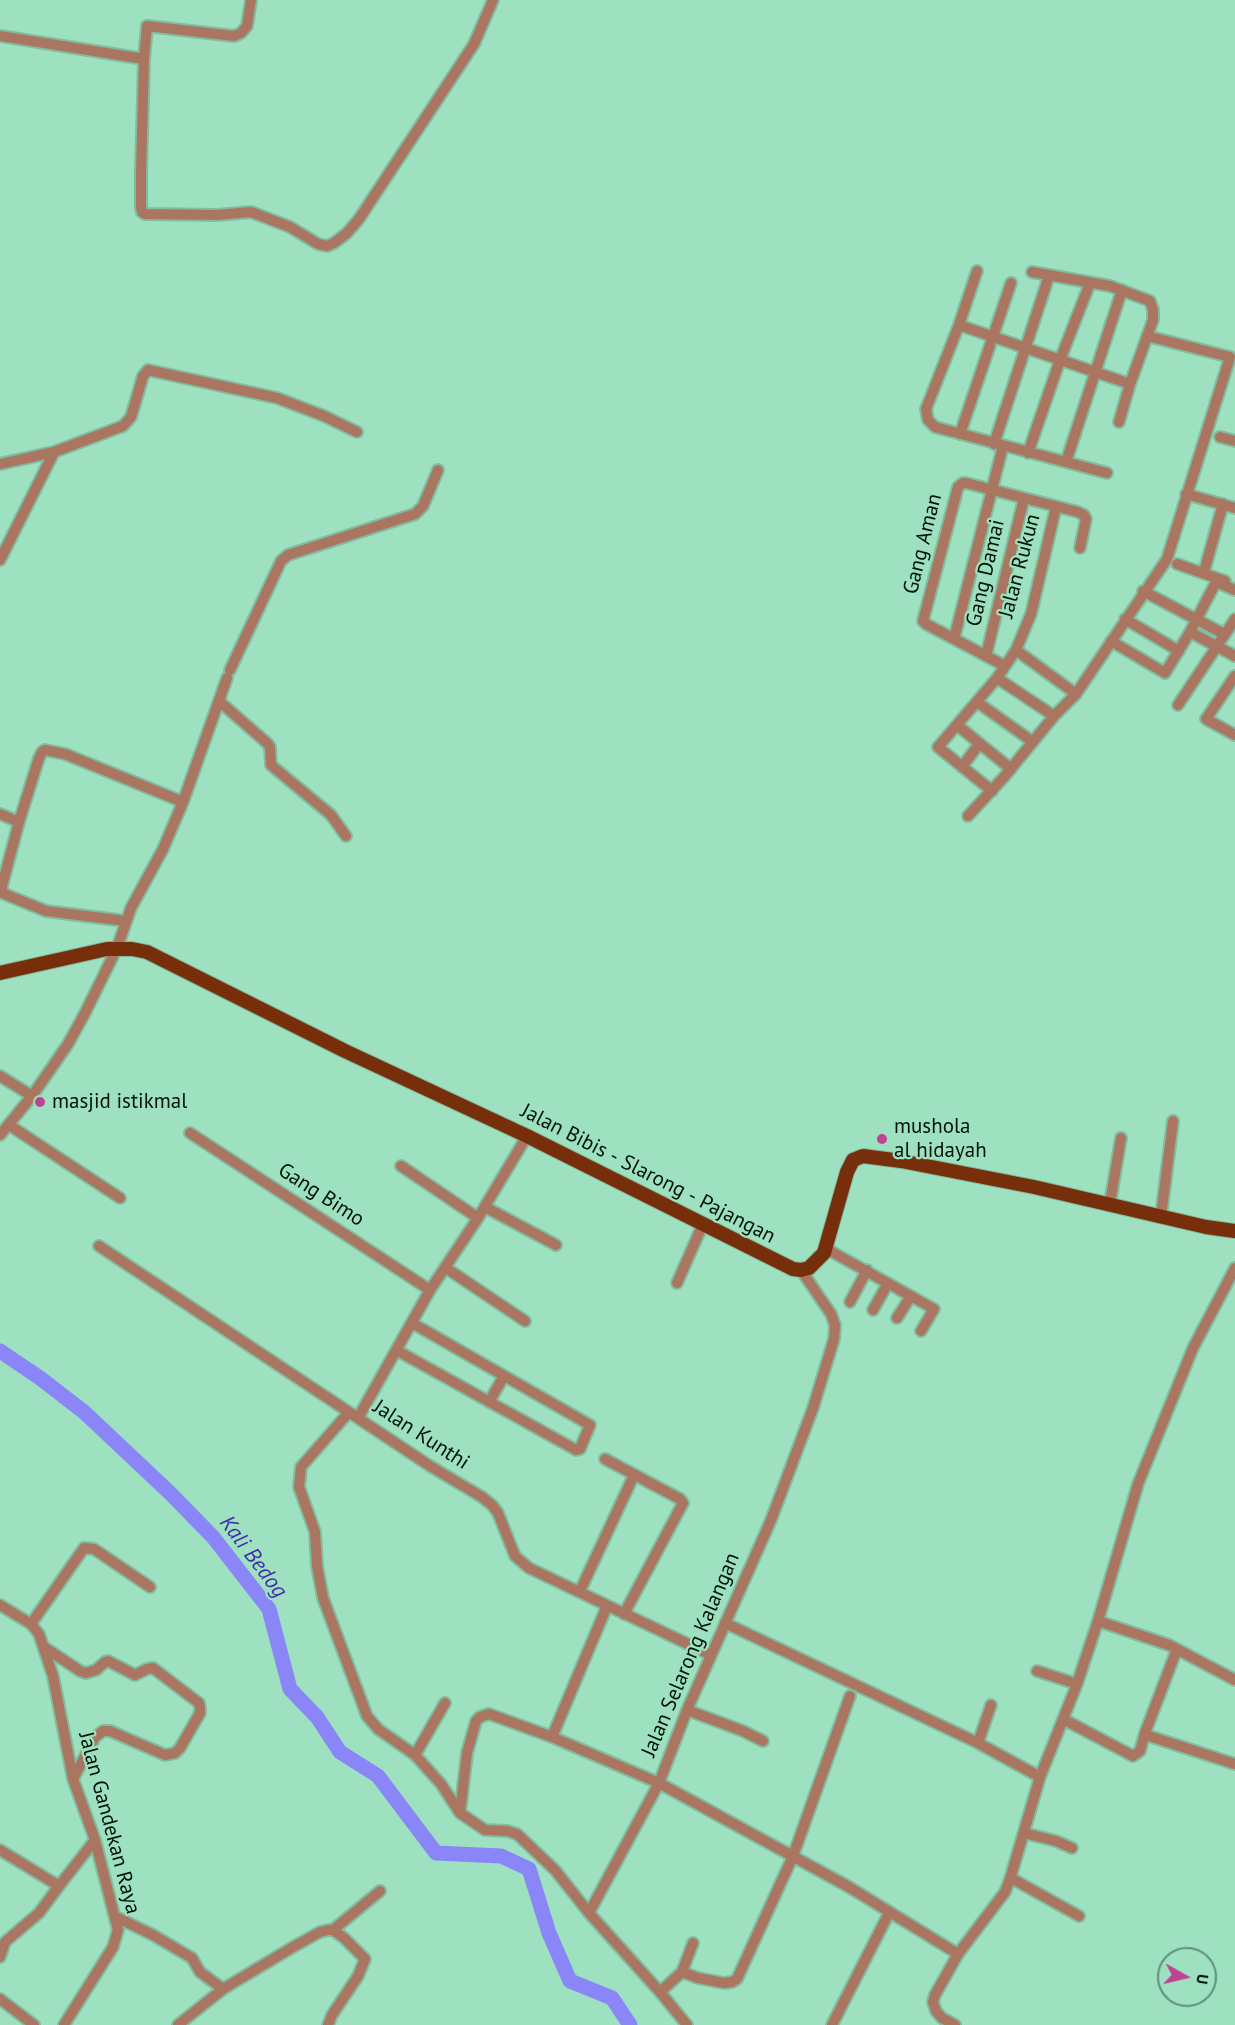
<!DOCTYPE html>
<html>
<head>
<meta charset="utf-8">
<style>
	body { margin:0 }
	#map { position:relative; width:1235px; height:2025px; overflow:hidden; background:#9ee1c0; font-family:"PT Sans",sans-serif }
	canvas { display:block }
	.north { position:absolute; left:1157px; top:1947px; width:60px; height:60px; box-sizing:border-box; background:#9ee1c0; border:2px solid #5f8f77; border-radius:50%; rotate:98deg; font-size:16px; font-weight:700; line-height:24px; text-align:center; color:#00140a }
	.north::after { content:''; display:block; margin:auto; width:21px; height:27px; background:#bd4395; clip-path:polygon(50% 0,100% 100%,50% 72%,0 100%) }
</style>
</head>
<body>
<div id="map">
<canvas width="1235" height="2025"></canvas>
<div class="north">U</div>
</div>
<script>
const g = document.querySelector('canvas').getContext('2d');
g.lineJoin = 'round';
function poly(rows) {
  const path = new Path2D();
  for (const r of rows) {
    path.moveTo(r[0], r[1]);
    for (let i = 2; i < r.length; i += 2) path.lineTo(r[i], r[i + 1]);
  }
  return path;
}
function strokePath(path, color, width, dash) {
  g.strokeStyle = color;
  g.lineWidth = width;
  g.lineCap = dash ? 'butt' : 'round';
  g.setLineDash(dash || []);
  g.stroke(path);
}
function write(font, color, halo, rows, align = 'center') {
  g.font = font + ' "PT Sans",sans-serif';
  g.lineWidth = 4.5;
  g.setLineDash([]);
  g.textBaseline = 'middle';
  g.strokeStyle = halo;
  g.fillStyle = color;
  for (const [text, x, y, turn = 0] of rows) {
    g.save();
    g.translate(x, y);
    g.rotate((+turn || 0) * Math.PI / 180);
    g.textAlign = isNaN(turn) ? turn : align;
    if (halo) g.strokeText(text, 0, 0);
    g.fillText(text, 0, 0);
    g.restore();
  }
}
strokePath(poly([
	[0,1351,40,1378,84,1412,170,1493,213,1537,269,1609,290,1689,317,1717,340,1752,378,1776,436,1853,501,1856,529,1869,549,1933,570,1981,612,1998,630,2025]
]), '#8a86f7', 15);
const minor = poly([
	[0,36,144,59,147,26,234,36,241,33,247,26,251,0],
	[144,59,141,172,141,208,142,212,145,214,217,215,251,212,290,227,318,244,327,246,334,243,347,233,359,219,474,44,493,0],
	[1032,272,1110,286,1150,301,1153,310,1153,320,1130,384,959,325,926,409,928,420,935,427,1107,473],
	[959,325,977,271],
	[1119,422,1130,384],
	[960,434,1011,283],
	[1220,437,1235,441],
	[994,444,1049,276],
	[1028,453,1060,360,1090,283],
	[1066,462,1122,290],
	[0,464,54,452,123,426,131,417,143,376,148,370,277,398,324,416,357,432],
	[1186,494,1235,508],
	[0,560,54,452],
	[1177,564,1225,581],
	[1204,572,1223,504],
	[1143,591,1224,634],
	[1125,619,1179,651],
	[1190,632,1235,656],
	[954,639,1003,446],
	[1111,641,1165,673,1190,632,1216,582,1235,590],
	[1016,650,1076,694],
	[986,656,1024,498],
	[1005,666,926,624,923,621,958,487,963,483,966,483,1078,512,1084,515,1086,519,1080,548],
	[230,670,281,561,288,555,415,514,423,506,438,470],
	[1235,676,1206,719,1235,735],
	[997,678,1054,716],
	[219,701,267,743,270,747,271,765,331,815,346,836],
	[977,702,1033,742],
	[1178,705,1235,619],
	[957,725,1011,769],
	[962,767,979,744],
	[992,791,938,747,997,678,1016,650,1031,614,1056,507],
	[0,814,19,822,2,886,2,893,46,911,126,921],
	[968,816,1004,777,1054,716,1076,694,1167,559,1230,357,1147,336],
	[19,822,39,758,42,752,45,750,65,754,183,802],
	[0,1076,32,1096],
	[9,1125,120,1198],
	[190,1133,430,1290],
	[0,1135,32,1096,68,1044,85,1013,117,948,131,908,163,849,183,802,227,678],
	[401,1166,478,1218],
	[1110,1203,1121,1138],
	[485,1207,556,1245],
	[1161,1216,1173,1121],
	[99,1246,430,1466,482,1497,492,1505,498,1513,515,1556,529,1568,711,1655],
	[825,1248,934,1309,921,1331],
	[446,1268,525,1321],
	[677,1283,703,1224],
	[850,1302,867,1270],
	[873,1310,888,1283],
	[897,1318,911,1296],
	[396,1350,569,1446,576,1450,580,1449,590,1425,412,1323],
	[489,1402,504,1376],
	[349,1412,301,1467,299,1487,315,1532,317,1566,323,1598,367,1716,378,1729,415,1755,441,1784,460,1813,485,1830,507,1831,517,1834,555,1870,589,1913],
	[358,1418,430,1290,478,1218,527,1136],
	[605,1459,680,1499,683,1503,624,1614],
	[580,1591,634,1475],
	[0,1605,31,1624,39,1634,53,1676,73,1779,95,1840,118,1930,113,1947,64,2025],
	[607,1606,552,1737,659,1783,849,1887,958,1954],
	[1098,1621,1169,1645,1235,1680],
	[725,1623,978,1743,1040,1777],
	[31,1624,84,1548,94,1549,150,1587],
	[44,1647,80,1671,86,1673,96,1670,105,1662,108,1661,135,1675,147,1669,153,1668,199,1703,200,1708,200,1713,180,1748,175,1753,165,1755,110,1731,103,1731,95,1737,73,1779],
	[1177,1649,1145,1733,1149,1736,1235,1764],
	[1037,1671,1077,1684],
	[687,1710,743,1731,763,1741],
	[1063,1719,1133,1756,1140,1751,1145,1733],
	[978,1743,991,1705],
	[415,1755,445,1703],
	[460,1813,467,1753,476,1721,480,1717,489,1714,552,1737],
	[1024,1833,1056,1841,1072,1848],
	[0,1850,59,1886,95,1840],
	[1011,1878,1079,1916],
	[116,1917,153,1935,192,1958,200,1972,223,1989],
	[333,1930,380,1891],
	[0,1957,5,1942,39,1913,59,1886],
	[682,1972,698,1978,724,1983,732,1982,737,1979,793,1856,850,1696],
	[660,1992,682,1972,693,1943],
	[0,1999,34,2025],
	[178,2025,223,1989,293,1947,320,1932,328,1930,333,1930,344,1938,365,1959,358,1976,332,2015,328,2025],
	[687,2025,660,1992,589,1913,659,1783,687,1710,771,1520,813,1408,834,1339,835,1325,831,1314,801,1270],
	[832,2025,889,1913],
	[955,2025,942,2018,936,2011,933,2002,935,1995,958,1954,1005,1892,1010,1879,1040,1777,1077,1684,1098,1621,1138,1484,1193,1348,1235,1268]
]);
const major = poly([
	[0,973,107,949,132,949,147,952,345,1051,527,1136,793,1269,801,1270,809,1268,824,1253,847,1172,853,1160,863,1156,901,1161,1034,1187,1206,1227,1235,1231]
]);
strokePath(minor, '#82bc9f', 14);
strokePath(major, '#82bc9f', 16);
strokePath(minor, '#ab7661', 10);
strokePath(major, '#772e0a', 14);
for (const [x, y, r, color] of [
	[40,1102,6,"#bd4395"],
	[882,1139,6,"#bd4395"]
]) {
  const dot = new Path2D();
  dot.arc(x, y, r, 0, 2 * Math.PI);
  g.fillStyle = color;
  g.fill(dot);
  strokePath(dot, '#9ee1c0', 2);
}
write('21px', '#00140a', '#9ee1c0', [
	["Gang Aman",923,544,-76],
	["Jalan Rukun",1020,566,-75],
	["Gang Damai",986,573,-77],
	["Jalan Bibis - Slarong - Pajangan",648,1174,27],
	["Gang Bimo",321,1195,33],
	["Jalan Kunthi",421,1435,33],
	["Jalan Selarong Kalangan",691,1655,-67],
	["Jalan Gandekan Raya",109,1823,75]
]);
write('21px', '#00140a', '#9ee1c0', [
	["masjid istikmal",52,1102],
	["mushola",894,1127],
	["al hidayah",894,1151]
], 'left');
write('italic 22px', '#442bae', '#9ee1c0', [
	["Kali Bedog",253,1557,53]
]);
</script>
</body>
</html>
